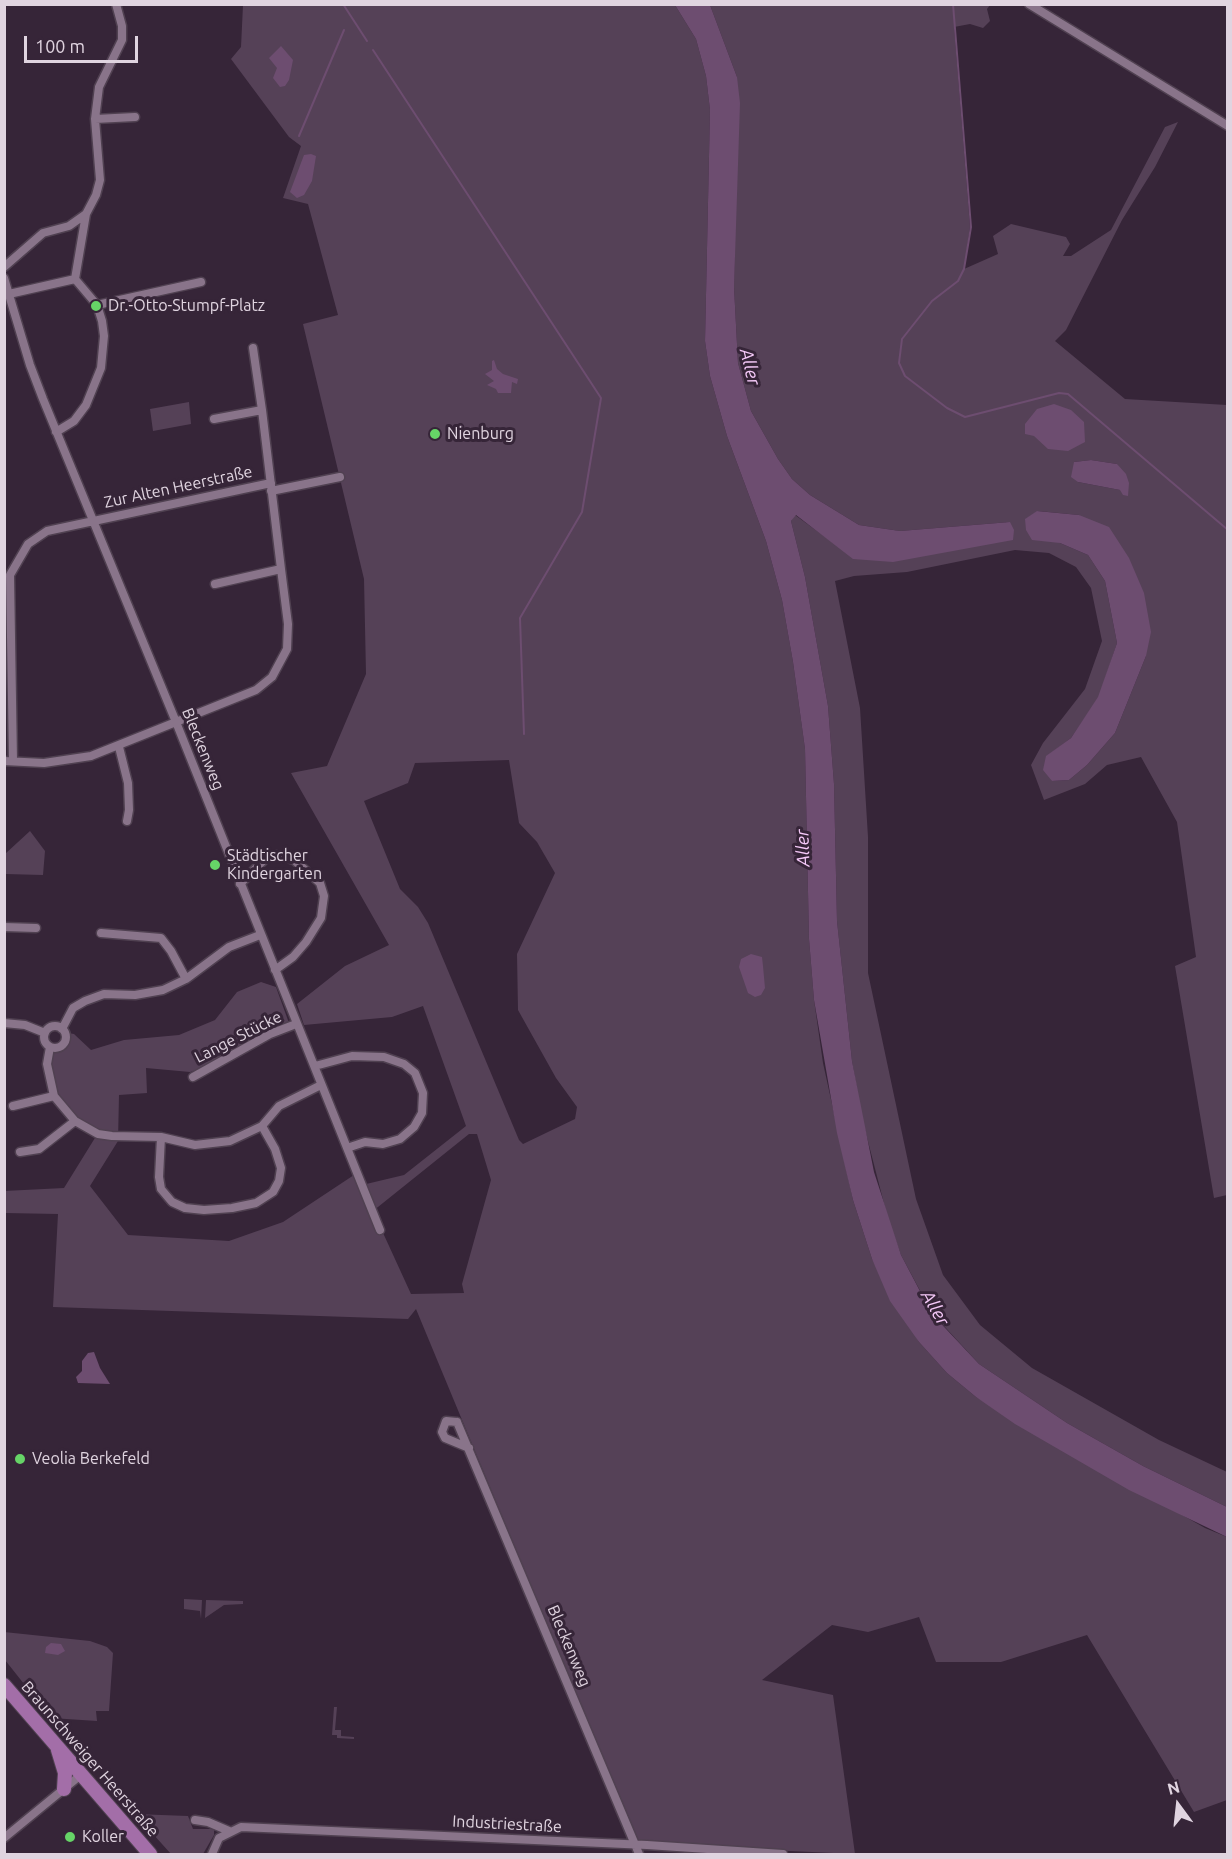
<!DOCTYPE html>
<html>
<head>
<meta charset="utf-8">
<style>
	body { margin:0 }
	#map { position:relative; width:1232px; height:1859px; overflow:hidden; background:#362538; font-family:Ubuntu,sans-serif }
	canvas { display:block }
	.frame { position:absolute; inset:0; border:6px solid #e0d4e0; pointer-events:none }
	.north { position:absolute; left:1148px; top:1775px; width:60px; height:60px; -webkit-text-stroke:4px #362538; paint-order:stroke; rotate:345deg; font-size:16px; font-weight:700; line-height:24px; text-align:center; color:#e0d4e0 }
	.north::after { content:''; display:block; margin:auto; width:21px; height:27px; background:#e0d4e0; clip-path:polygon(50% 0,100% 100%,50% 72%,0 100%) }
	.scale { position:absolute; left:24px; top:36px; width:114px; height:27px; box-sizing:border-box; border:3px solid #e0d4e0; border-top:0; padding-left:8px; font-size:18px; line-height:21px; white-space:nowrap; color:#e0d4e0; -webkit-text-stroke:4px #362538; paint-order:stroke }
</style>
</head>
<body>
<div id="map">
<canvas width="1232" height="1859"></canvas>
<div class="frame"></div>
<div class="north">N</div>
<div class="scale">100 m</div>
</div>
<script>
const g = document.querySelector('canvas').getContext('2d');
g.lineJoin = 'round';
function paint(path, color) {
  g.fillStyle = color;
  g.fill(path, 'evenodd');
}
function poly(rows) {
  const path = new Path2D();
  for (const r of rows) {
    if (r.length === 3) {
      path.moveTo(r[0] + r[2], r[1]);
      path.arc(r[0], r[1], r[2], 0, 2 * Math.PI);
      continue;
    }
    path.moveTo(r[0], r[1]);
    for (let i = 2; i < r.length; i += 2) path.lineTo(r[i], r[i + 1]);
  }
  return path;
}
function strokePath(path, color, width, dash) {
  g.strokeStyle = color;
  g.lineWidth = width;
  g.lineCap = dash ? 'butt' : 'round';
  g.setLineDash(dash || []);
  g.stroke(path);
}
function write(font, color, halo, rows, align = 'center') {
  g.font = font + ' Ubuntu,sans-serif';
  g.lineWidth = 6;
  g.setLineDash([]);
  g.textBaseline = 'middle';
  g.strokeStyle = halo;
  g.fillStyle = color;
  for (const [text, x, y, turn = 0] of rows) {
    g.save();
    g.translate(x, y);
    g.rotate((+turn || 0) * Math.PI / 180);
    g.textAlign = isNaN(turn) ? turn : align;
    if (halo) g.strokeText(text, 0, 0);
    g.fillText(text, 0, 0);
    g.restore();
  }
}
paint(poly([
	[243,5,675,5,696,39,706,76,710,110,705,341,710,376,727,436,766,541,782,600,793,662,805,749,809,939,814,1000,823,1063,853,1200,872,1259,919,1342,947,1373,976,1397,1205,1528,1227,1537,1227,1800,1194,1812,1087,1635,1001,1662,936,1662,919,1617,868,1632,832,1625,762,1680,833,1695,855,1854,638,1844,416,1309,408,1319,53,1307,58,1214,5,1213,4,1191,64,1188,98,1133,60,1105,49,1064,53,1052,65,1046,68,1040,68,1033,74,1034,91,1050,124,1040,179,1035,215,1020,237,992,261,982,276,987,289,1023,215,1065,190,1072,146,1068,147,1093,119,1095,118,1141,90,1186,128,1235,229,1241,283,1222,357,1173,362,1185,404,1175,466,1126,423,1006,392,1017,304,1025,297,1004,345,966,389,945,291,773,327,766,366,674,364,579,303,324,338,315,308,204,283,198,301,146,289,137,231,59,241,47],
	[509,760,519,823,537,842,555,873,517,954,518,1010,556,1078,577,1107,575,1119,523,1144,519,1140,428,923,418,907,400,889,364,801,408,783,415,763],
	[469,1134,477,1134,491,1180,462,1284,464,1293,411,1294,373,1211],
	[710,5,990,5,987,9,990,21,983,28,970,24,954,27,970,227,964,269,998,254,993,236,1011,224,1066,237,1070,244,1063,256,1071,256,1111,230,1165,127,1178,122,1155,167,1122,220,1066,330,1055,341,1125,399,1227,405,1227,1195,1214,1198,1175,966,1196,957,1177,822,1141,757,1107,765,1085,784,1044,800,1031,765,1043,743,1085,689,1102,641,1091,588,1076,567,1049,553,1015,550,907,572,854,576,835,581,860,708,868,837,868,973,916,1199,943,1275,980,1325,1032,1368,1159,1440,1227,1472,1227,1507,1143,1466,1067,1423,979,1364,932,1313,901,1255,888,1219,862,1118,852,1061,837,921,834,784,828,706,805,577,791,521,795,515,854,558,1010,522,900,531,859,525,810,495,792,479,778,459,751,411,738,363,734,287,737,77],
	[1091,460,1117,464,1120,490,1078,482,1074,462],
	[1038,511,1079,515,1146,656,1115,733,1087,765,1069,780,1052,781,1046,757,1071,738,1099,697,1117,643,1105,581,1088,555,1060,543,1026,519],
	[189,402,191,424,153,431,150,409],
	[30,831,45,851,43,875,5,874,5,854],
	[184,1599,202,1600,201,1619,200,1611,184,1609],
	[206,1600,243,1601,243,1604,224,1605,205,1618],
	[4,1632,90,1641,107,1647,113,1653,109,1711,96,1711,97,1721,51,1718,5,1660],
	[334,1707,337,1707,335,1730,341,1730,341,1736,354,1737,354,1739,337,1738,337,1735,332,1735],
	[135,1814,188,1816,193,1829,214,1829,214,1835,203,1854,171,1854]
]), '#554157');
paint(poly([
	[675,5,710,5,737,77,740,103,734,287,738,363,751,411,778,459,792,479,810,495,859,525,900,531,1010,522,1014,530,1013,540,893,562,853,559,796,515,791,521,805,577,828,706,834,784,837,921,852,1061,874,1172,901,1255,932,1314,979,1364,1067,1423,1143,1466,1227,1507,1227,1537,1129,1490,1015,1424,976,1397,947,1373,919,1342,890,1301,872,1259,853,1200,837,1133,814,1000,809,939,805,749,793,662,782,600,766,541,727,436,710,376,705,341,710,110,706,76,696,39],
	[281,46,293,60,289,80,285,86,280,87,273,78,277,68,269,58],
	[311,154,316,156,312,181,304,195,297,198,290,192,304,155],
	[494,360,497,369,503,374,518,379,517,384,512,382,511,393,498,393,496,389,487,385,494,381,485,374,492,370,492,361],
	[1054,404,1071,410,1084,422,1085,442,1068,451,1048,449,1034,436,1025,434,1025,424,1037,409],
	[1091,460,1117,464,1126,474,1129,483,1128,496,1123,495,1120,490,1078,482,1071,477,1074,462],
	[1037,511,1079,515,1109,527,1129,558,1144,593,1151,632,1146,656,1115,733,1087,765,1069,780,1052,781,1043,770,1046,756,1071,738,1098,697,1117,643,1105,581,1088,555,1060,543,1032,540,1026,530,1025,519],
	[751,954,762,957,763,966,765,988,761,995,755,997,748,993,739,967,741,959],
	[94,1352,100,1368,110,1384,78,1383,76,1377,82,1371,82,1361,88,1353],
	[51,1643,61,1644,65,1651,58,1655,45,1653,46,1647]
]), '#6d4d70');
strokePath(poly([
	[343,4,367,41],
	[953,4,971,227,964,269,958,281,932,301,902,339,899,363,905,376,947,408,965,417,1059,393,1068,394,1228,530],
	[373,50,601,398,582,512,520,618,524,734],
	[299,136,344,30]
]), '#6d4d70', 2);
const minor = poly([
	[1029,4,1228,126],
	[95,119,135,117],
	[4,267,43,233,69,226,86,214],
	[4,278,30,365,43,399,176,722,380,1230],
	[9,294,75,279,86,214,96,195,100,180,95,119,99,87,122,40,122,26,116,4],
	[97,305,201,282],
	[253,348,262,410],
	[214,419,262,410,281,569,215,584],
	[56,432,74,421,86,405,101,368,104,336,102,321,97,305,75,279],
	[271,491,340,477],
	[119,747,128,783,129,810,127,821],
	[4,761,44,763,91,756,256,690,272,677,287,649,288,624,281,569],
	[13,761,10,575,28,544,47,531,271,483],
	[240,884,265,859,276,855,294,860,320,883,324,896,321,918,306,942,293,957,275,970],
	[4,927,36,928],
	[101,933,161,938,171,951,186,979],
	[4,1023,25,1025,45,1033],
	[55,1037,11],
	[62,1029,73,1008,85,1001,104,994,135,995,163,990,186,979,229,947,260,935],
	[315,1066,352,1056,384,1057,404,1064,415,1073,423,1093,422,1113,414,1127,400,1139,383,1144,365,1142,347,1148],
	[193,1077,270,1034,296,1024],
	[54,1096,75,1121],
	[13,1106,54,1096,47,1064,50,1047],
	[161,1137,159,1177,161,1189,172,1202,185,1208,204,1210,232,1208,256,1203,273,1192,279,1181,281,1168,275,1149,262,1126],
	[20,1152,39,1149,75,1121,98,1134,112,1136,161,1137,195,1145,230,1141,262,1126,279,1106,321,1085],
	[457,1422,639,1854],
	[457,1422,446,1421,442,1432,445,1438,469,1448],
	[195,1820,208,1822,229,1831],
	[4,1838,82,1774],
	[212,1854,219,1838,241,1827,647,1845,783,1854]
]);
const primary = poly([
	[4,1685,150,1854],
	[58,1750,65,1773,64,1789]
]);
strokePath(minor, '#504151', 11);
strokePath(primary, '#504151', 16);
strokePath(minor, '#89748a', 8);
strokePath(primary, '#a36ea8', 14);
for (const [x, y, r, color] of [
	[96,306,6,"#66d467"],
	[435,434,6,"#66d467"],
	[215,865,6,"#66d467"],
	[20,1459,6,"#66d467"],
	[70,1837,6,"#66d467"]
]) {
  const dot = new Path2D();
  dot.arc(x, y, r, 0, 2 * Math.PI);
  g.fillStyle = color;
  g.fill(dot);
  strokePath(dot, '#362538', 2);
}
write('16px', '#e0d4e0', '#362538', [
	["Dr.-Otto-Stumpf-Platz",108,306],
	["Nienburg",447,434],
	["Städtischer",227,856],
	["Kindergarten",227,874],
	["Veolia Berkefeld",32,1459],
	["Koller",82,1837]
], 'left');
write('16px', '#e0d4e0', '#362538', [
	["Zur Alten Heerstraße",178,487,-12],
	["Bleckenweg",203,749,68],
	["Lange Stücke",238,1037,-27],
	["Bleckenweg",569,1646,67],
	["Braunschweiger Heerstraße",90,1759,49],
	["Industriestraße",507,1824,3]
]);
write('italic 18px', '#f6caf9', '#362538', [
	["Aller",750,367,76],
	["Aller",803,848,-92],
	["Aller",935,1308,60]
]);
</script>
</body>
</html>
